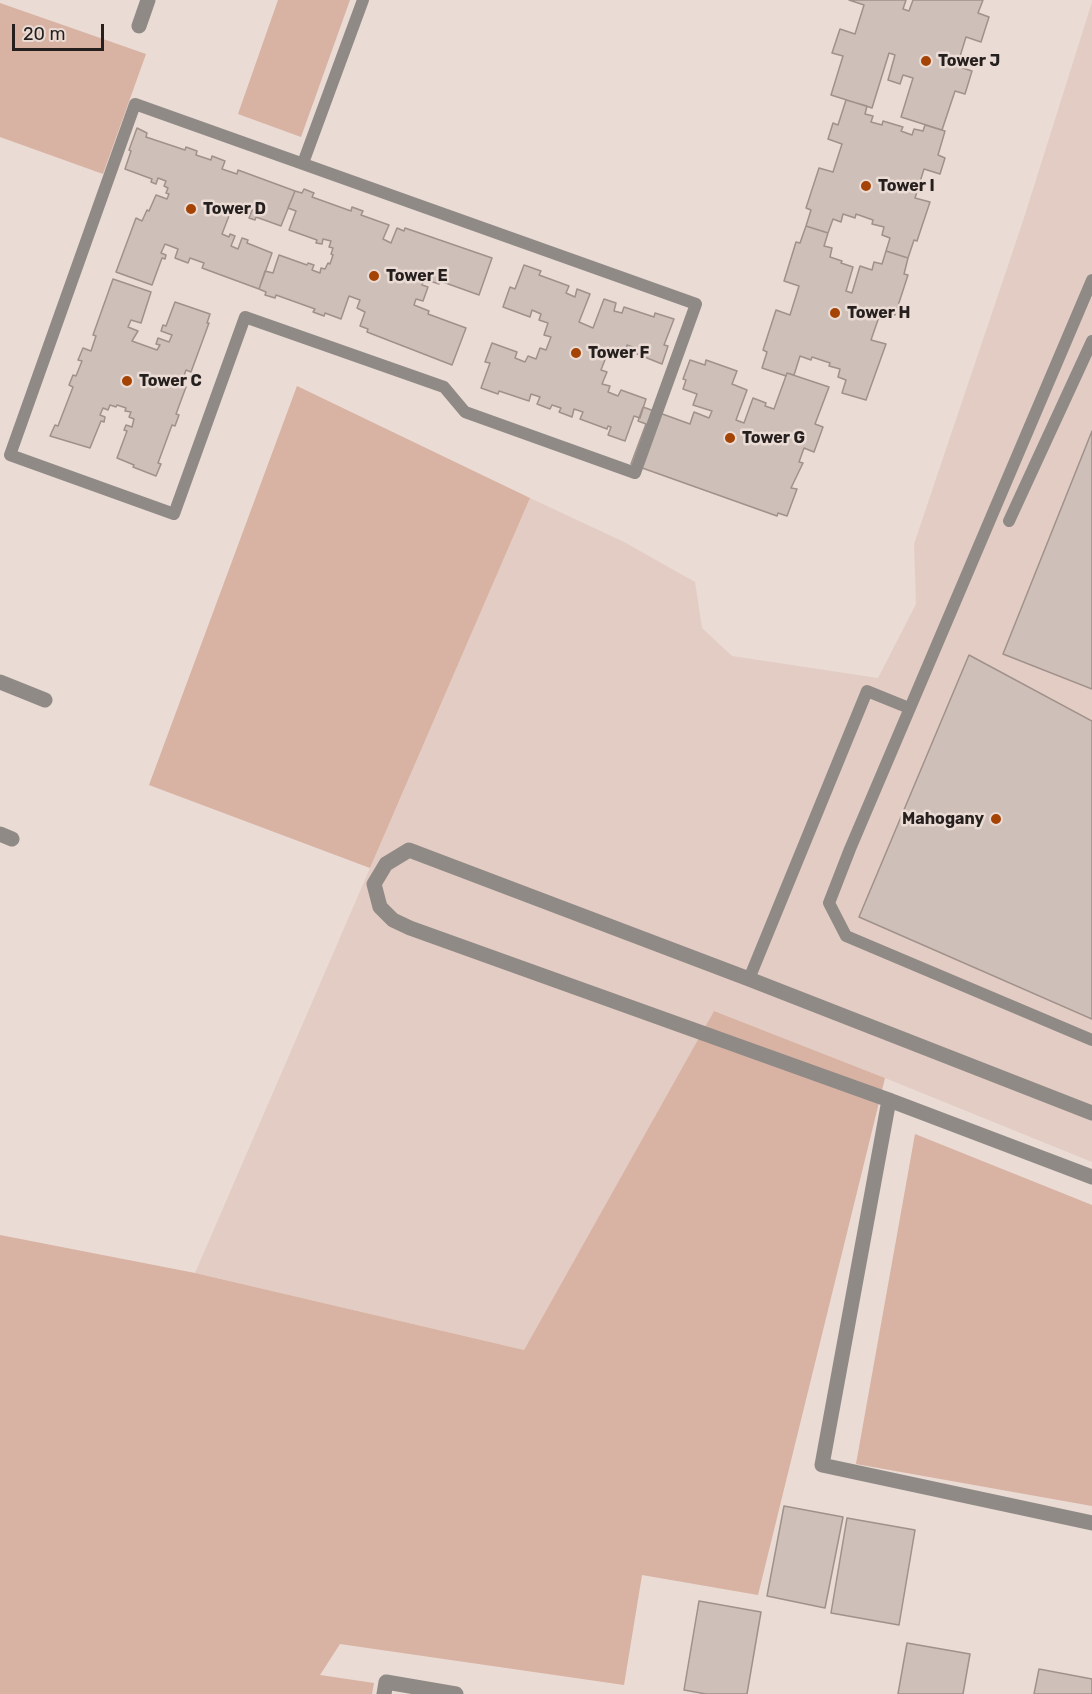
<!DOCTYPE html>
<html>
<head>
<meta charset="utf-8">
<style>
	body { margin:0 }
	#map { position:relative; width:1092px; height:1694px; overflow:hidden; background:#eadbd4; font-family:Rubik,sans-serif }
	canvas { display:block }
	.scale { position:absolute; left:12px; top:24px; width:92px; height:27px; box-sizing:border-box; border:3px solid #251f1d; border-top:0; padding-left:8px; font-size:18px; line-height:21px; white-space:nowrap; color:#251f1d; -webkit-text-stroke:4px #eadbd4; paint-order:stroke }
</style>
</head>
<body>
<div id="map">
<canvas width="1092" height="1694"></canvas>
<div class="scale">20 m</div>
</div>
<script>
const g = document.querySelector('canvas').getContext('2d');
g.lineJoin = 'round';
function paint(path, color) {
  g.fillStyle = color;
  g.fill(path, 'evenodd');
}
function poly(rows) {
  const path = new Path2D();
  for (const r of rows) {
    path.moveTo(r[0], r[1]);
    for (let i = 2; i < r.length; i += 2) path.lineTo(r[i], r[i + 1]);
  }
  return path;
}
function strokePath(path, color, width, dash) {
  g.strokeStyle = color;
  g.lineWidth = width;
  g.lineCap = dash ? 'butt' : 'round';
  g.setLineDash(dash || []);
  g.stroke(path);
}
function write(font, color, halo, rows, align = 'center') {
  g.font = font + ' Rubik,sans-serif';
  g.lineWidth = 5;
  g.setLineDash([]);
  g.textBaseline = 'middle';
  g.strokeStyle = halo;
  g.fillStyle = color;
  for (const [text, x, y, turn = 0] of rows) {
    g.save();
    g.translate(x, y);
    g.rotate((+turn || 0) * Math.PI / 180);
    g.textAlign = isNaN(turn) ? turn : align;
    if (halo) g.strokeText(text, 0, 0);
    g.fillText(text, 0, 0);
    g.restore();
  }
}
paint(poly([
	[1092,2,1092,1162,885,1078,714,1011,524,1350,195,1273,530,498,624,542,695,582,702,628,732,656,878,678,916,604,914,544,1023,221]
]), '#e3ccc3');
paint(poly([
	[278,0,350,0,301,137,238,114],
	[0,3,146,54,103,174,0,137],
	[297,386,530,498,370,868,149,785],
	[714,1011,885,1078,758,1595,642,1575,624,1685,340,1644,320,1675,374,1683,372,1694,0,1694,0,1235,195,1273,524,1350],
	[915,1134,1092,1205,1092,1506,856,1464]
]), '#d8b2a2');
const building = poly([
	[849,0,906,0,903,9,909,11,913,0,983,0,978,13,989,17,981,42,966,37,957,66,972,71,965,94,955,91,942,130,901,117,913,78,903,75,900,84,888,80,895,55,889,53,872,108,831,95,843,56,832,53,840,29,855,34,864,5,849,0],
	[846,100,867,106,865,114,873,116,871,122,882,125,883,121,903,127,901,131,912,135,914,129,923,131,925,125,945,131,938,155,945,158,940,174,924,169,915,198,930,202,917,241,914,240,908,258,886,251,890,238,882,235,884,227,872,224,873,220,856,214,855,218,843,214,841,222,833,219,828,233,806,226,811,210,806,208,819,168,833,172,842,144,828,139,833,123,838,125,846,100],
	[137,128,147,133,146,137,185,150,186,147,197,151,196,155,211,160,212,156,225,161,222,169,237,174,238,170,295,191,281,226,256,217,255,220,249,218,253,208,246,205,242,215,232,208,222,234,229,237,230,234,235,236,231,246,238,249,242,238,248,240,247,243,272,253,259,289,202,268,204,263,190,258,188,263,175,258,178,249,165,244,161,253,166,255,165,259,162,258,152,285,116,272,136,218,142,221,147,210,149,211,156,195,167,199,169,194,166,193,168,188,164,186,166,181,158,178,156,184,151,182,152,179,125,169,131,151,129,150,137,128],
	[304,189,314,193,312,197,351,211,352,207,363,211,361,215,389,225,383,239,391,243,397,228,404,231,405,228,492,258,479,295,440,281,439,284,424,279,422,285,428,287,423,301,416,299,414,305,429,311,428,314,466,328,452,365,367,332,368,329,360,326,365,312,357,308,360,300,349,296,341,319,325,313,324,316,313,312,315,309,276,295,275,298,265,295,266,292,259,289,265,271,273,273,279,255,307,265,308,263,314,265,312,270,320,273,321,268,325,269,328,263,330,264,333,255,331,254,333,248,329,247,331,241,323,239,322,244,316,243,317,240,289,230,296,211,288,208,295,191,302,193,304,189],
	[806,226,828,233,824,246,832,248,830,257,842,261,841,263,853,267,846,291,852,293,860,266,872,270,874,262,882,264,886,251,908,258,904,274,908,275,895,315,881,311,871,340,886,344,866,400,842,393,846,380,838,377,840,369,829,366,830,363,812,357,811,360,800,356,794,375,787,373,786,376,762,368,767,352,763,350,776,310,790,315,799,286,784,281,796,242,800,243,806,226],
	[524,265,541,271,539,275,569,286,566,293,575,297,577,289,590,294,579,322,593,328,604,299,616,303,614,311,622,313,624,307,654,317,655,313,674,319,664,345,668,346,662,364,637,354,638,349,627,345,626,351,617,347,612,359,606,357,601,370,607,372,602,384,610,386,608,392,618,396,621,390,646,399,640,418,634,416,625,441,608,435,611,427,608,426,607,429,580,419,583,412,574,409,572,417,559,412,561,408,552,405,550,409,537,404,540,397,531,394,529,401,499,391,498,394,481,388,490,363,485,362,492,343,517,352,515,358,525,362,528,356,536,359,540,348,546,350,551,337,544,335,548,323,539,320,541,314,532,310,530,317,503,307,510,287,515,289,524,265],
	[113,279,151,292,141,323,131,320,128,327,138,331,132,341,157,350,160,345,156,344,158,338,169,342,172,335,161,331,163,325,166,326,175,302,210,314,207,323,209,323,191,372,186,370,181,385,186,387,176,414,179,415,175,426,172,425,158,463,161,464,156,476,133,467,134,465,117,458,127,431,124,430,126,425,132,427,134,419,129,417,131,412,125,411,126,408,117,405,116,407,110,405,108,410,103,408,100,415,105,417,104,422,101,421,90,448,50,436,55,425,58,426,73,387,69,385,73,375,76,376,82,361,78,360,83,348,91,351,96,336,93,335,113,279],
	[690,360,705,365,706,360,737,371,732,384,747,390,736,420,744,423,753,398,766,403,765,406,774,409,787,373,829,387,815,424,823,427,814,452,804,448,799,462,803,463,791,488,797,489,787,516,778,513,777,516,631,464,646,424,638,421,643,407,690,424,694,412,709,418,712,411,693,405,697,394,683,389,686,380,683,379,690,360],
	[1092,431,1092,689,1003,654,1092,431],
	[969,655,1092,721,1092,1019,859,917,969,655],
	[784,1506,843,1517,825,1608,767,1596,784,1506],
	[847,1518,915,1530,899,1625,831,1613,847,1518],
	[699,1601,761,1612,747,1694,706,1694,684,1690,699,1601],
	[907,1643,970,1654,963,1694,898,1694,907,1643],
	[1039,1669,1092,1679,1092,1694,1034,1694,1039,1669]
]);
paint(building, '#cebfb8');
strokePath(building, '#a0918b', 1.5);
strokePath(poly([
	[135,104,696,304,635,473,465,412,444,387,245,317,174,514,10,455,135,104],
	[303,163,363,0],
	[1092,280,850,849,829,903,846,936,1092,1040],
	[1009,521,1092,341],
	[749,979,867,691,909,708]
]), '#908a87', 12);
strokePath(poly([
	[139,26,148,0],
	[0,682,45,700],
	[0,834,12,839],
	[889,1100,822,1465,1092,1523],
	[1092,1113,749,979,409,850,386,864,374,884,380,907,393,920,410,928,889,1100,1092,1177],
	[384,1694,386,1682,456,1694]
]), '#908a87', 15);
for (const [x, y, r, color] of [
	[926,61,6,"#a54305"],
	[866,186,6,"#a54305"],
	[191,209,6,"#a54305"],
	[374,276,6,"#a54305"],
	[835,313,6,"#a54305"],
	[576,353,6,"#a54305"],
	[127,381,6,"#a54305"],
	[730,438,6,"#a54305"],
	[996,819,6,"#a54305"]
]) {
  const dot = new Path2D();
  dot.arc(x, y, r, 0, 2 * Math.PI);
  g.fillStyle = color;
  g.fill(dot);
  strokePath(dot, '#eadbd4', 2);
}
write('bold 16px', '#251f1d', '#eadbd4', [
	["Tower J",938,61],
	["Tower I",878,186],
	["Tower D",203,209],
	["Tower E",386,276],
	["Tower H",847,313],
	["Tower F",588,353],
	["Tower C",139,381],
	["Tower G",742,438],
	["Mahogany",984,819,"right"]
], 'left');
</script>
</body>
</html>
